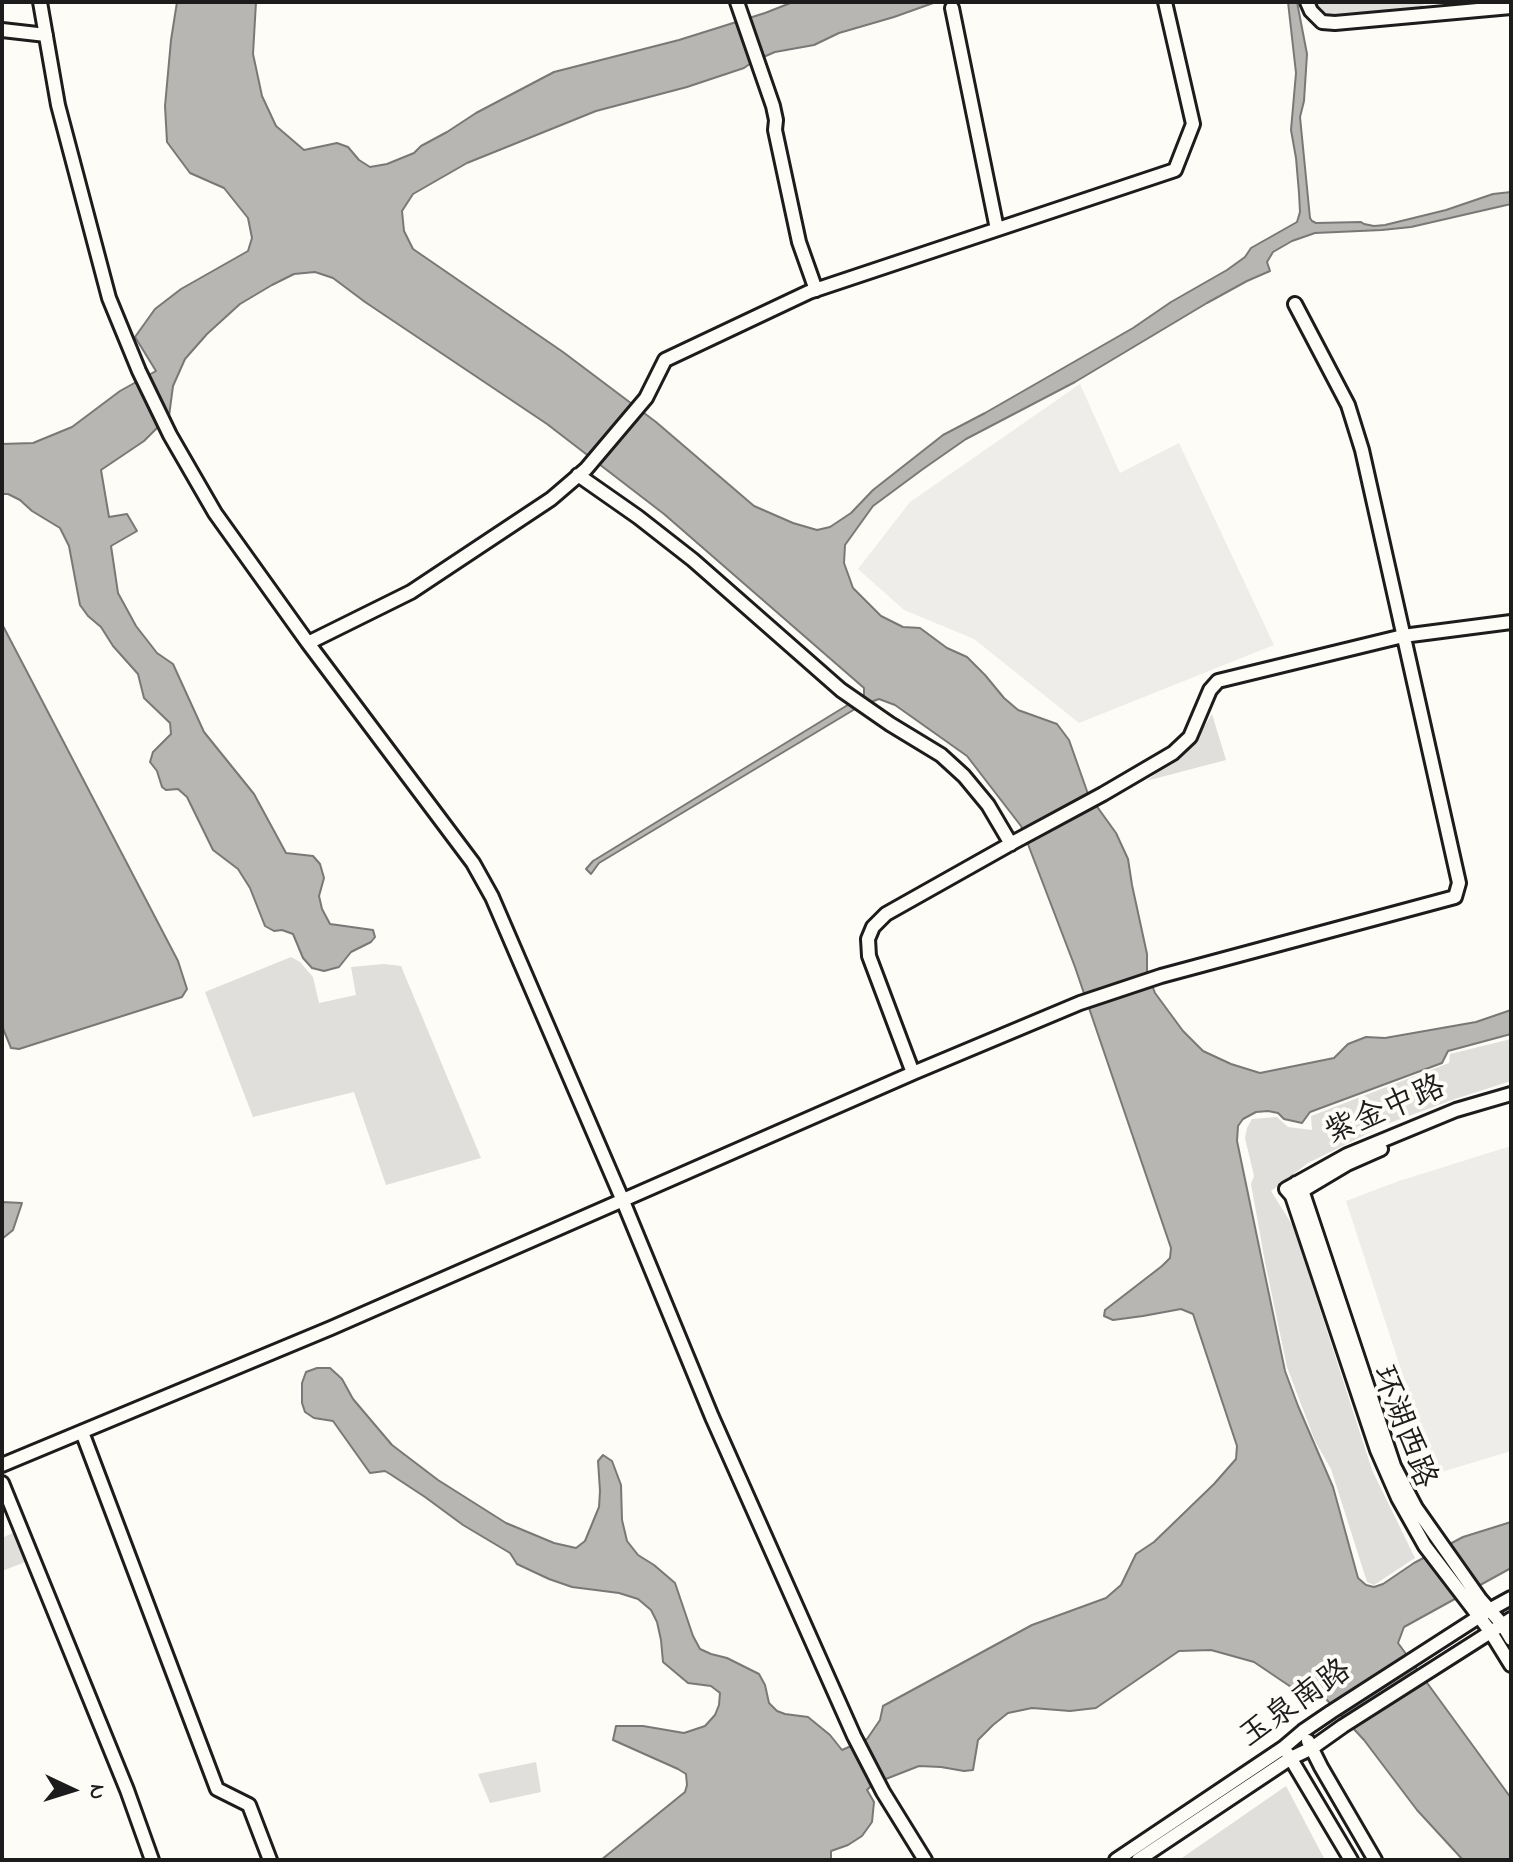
<!DOCTYPE html>
<html>
<head>
<meta charset="utf-8">
<style>
	body { margin:0 }
	#map { position:relative; width:1513px; height:1862px; overflow:hidden; background:#fdfcf7; font-family:"Indie Flower",sans-serif }
	canvas { display:block }
	.frame { position:absolute; inset:0; border:4px solid #1c1c1c; pointer-events:none }
	.north { position:absolute; left:32px; top:1750px; width:80px; height:80px; -webkit-text-stroke:6px #fdfcf7; paint-order:stroke; rotate:94deg; font-size:22px; font-weight:700; line-height:32px; text-align:center; color:#1c1c1c }
	.north::after { content:''; display:block; margin:auto; width:28px; height:36px; background:#1c1c1c; clip-path:polygon(50% 0,100% 100%,50% 72%,0 100%) }
</style>
</head>
<body>
<div id="map">
<canvas width="1513" height="1862"></canvas>
<div class="frame"></div>
<div class="north">N</div>
</div>
<script>
const g = document.querySelector('canvas').getContext('2d');
g.lineJoin = 'round';
function paint(path, color) {
  g.fillStyle = color;
  g.fill(path, 'evenodd');
}
function poly(rows) {
  const path = new Path2D();
  for (const r of rows) {
    path.moveTo(r[0], r[1]);
    for (let i = 2; i < r.length; i += 2) path.lineTo(r[i], r[i + 1]);
  }
  return path;
}
function strokePath(path, color, width, dash) {
  g.strokeStyle = color;
  g.lineWidth = width;
  g.lineCap = dash ? 'butt' : 'round';
  g.setLineDash(dash || []);
  g.stroke(path);
}
function write(font, color, halo, rows, align = 'center') {
  g.font = font + ' "Indie Flower","LXGW WenKai TC",sans-serif';
  g.lineWidth = 8;
  g.setLineDash([]);
  g.textBaseline = 'middle';
  g.strokeStyle = halo;
  g.fillStyle = color;
  for (const [text, x, y, turn = 0] of rows) {
    g.save();
    g.translate(x, y);
    g.rotate((+turn || 0) * Math.PI / 180);
    g.textAlign = isNaN(turn) ? turn : align;
    if (halo) g.strokeText(text, 0, 0);
    g.fillText(text, 0, 0);
    g.restore();
  }
}
paint(poly([
	[1080,384,1120,473,1179,443,1274,645,1079,723,974,639,904,610,858,569,910,502],
	[1511,1146,1511,1451,1435,1474,1346,1201,1399,1181]
]), '#eeede9');
paint(poly([
	[1314,2,1423,2,1424,12,1338,17,1322,15],
	[1212,714,1226,760,1146,781,1175,760,1197,738],
	[291,957,300,962,313,977,319,1003,356,995,351,967,384,964,401,966,481,1158,386,1185,354,1092,253,1117,205,992],
	[1511,1039,1511,1081,1455,1099,1387,1124,1308,1163,1271,1191,1293,1226,1372,1470,1415,1558,1374,1585,1367,1582,1331,1469,1315,1441,1287,1367,1265,1262,1251,1184,1254,1176,1245,1138,1247,1128,1252,1119,1277,1117,1288,1127,1312,1130,1311,1116,1449,1063,1450,1054],
	[17,1531,28,1561,2,1571,2,1538],
	[536,1762,541,1792,490,1803,478,1774],
	[1286,1786,1325,1860,1179,1860]
]), '#e0dfdb');
const water = poly([
	[177,2,256,2,253,54,262,96,276,126,304,150,337,143,348,147,359,160,370,167,387,164,414,153,421,146,447,132,476,113,554,72,679,40,765,13,793,2,936,2,894,17,839,33,814,45,775,52,754,61,744,68,687,87,596,111,467,163,413,194,402,211,404,231,413,249,563,352,656,422,754,506,793,523,817,530,830,527,851,513,873,490,943,435,985,413,1133,328,1171,302,1227,270,1245,257,1251,248,1297,222,1300,212,1299,193,1296,158,1291,130,1296,73,1288,2,1297,2,1307,54,1304,101,1300,117,1310,218,1312,221,1316,223,1361,222,1364,224,1374,226,1385,225,1446,210,1493,194,1511,192,1511,204,1411,227,1382,230,1315,233,1292,241,1273,252,1267,262,1270,271,1247,281,1207,303,1075,382,966,439,923,469,873,506,845,545,844,563,853,588,881,616,903,627,920,628,947,648,967,657,985,675,1004,698,1018,710,1057,724,1069,740,1088,794,1116,833,1128,859,1132,885,1147,954,1147,972,1155,993,1183,1031,1203,1051,1231,1064,1260,1073,1334,1058,1348,1044,1366,1037,1385,1038,1476,1022,1511,1010,1511,1034,1448,1051,1442,1063,1310,1112,1302,1123,1284,1119,1278,1113,1268,1111,1256,1112,1243,1119,1238,1126,1237,1141,1285,1371,1298,1406,1333,1487,1358,1578,1366,1585,1374,1587,1383,1584,1414,1563,1463,1537,1511,1522,1511,1568,1404,1627,1398,1643,1511,1798,1511,1860,1463,1860,1417,1810,1364,1740,1326,1699,1294,1689,1254,1662,1211,1650,1179,1651,1096,1708,1070,1711,1032,1708,1008,1713,993,1725,978,1740,973,1770,964,1771,941,1767,919,1766,873,1784,867,1790,874,1802,872,1822,862,1836,848,1845,831,1851,831,1860,601,1860,685,1792,687,1785,686,1774,678,1769,613,1740,616,1726,643,1726,684,1733,705,1726,715,1715,719,1705,720,1693,711,1686,688,1683,663,1662,661,1640,657,1622,651,1610,638,1599,619,1593,572,1587,549,1579,517,1564,510,1553,463,1525,425,1497,390,1474,385,1471,370,1473,333,1421,314,1418,305,1412,302,1403,302,1383,306,1372,317,1368,330,1368,342,1379,353,1399,392,1445,438,1480,506,1523,554,1543,576,1548,585,1541,599,1507,600,1491,598,1461,603,1455,612,1461,621,1485,622,1520,627,1541,638,1555,654,1565,675,1583,693,1636,700,1649,711,1654,727,1658,759,1674,765,1685,769,1703,777,1711,785,1714,808,1717,830,1735,842,1750,867,1739,880,1720,883,1706,1032,1625,1106,1598,1121,1585,1136,1554,1154,1542,1214,1484,1236,1459,1237,1446,1193,1314,1181,1309,1143,1316,1113,1320,1104,1316,1105,1310,1162,1266,1170,1258,1171,1248,1075,967,1021,826,967,756,895,705,879,699,860,706,599,863,591,874,586,869,593,861,864,695,864,688,664,514,547,424,365,302,333,278,315,272,294,274,272,285,240,304,207,334,185,359,173,386,169,416,144,441,101,470,109,517,127,514,137,531,111,546,118,593,136,626,157,653,173,664,204,732,254,794,286,853,313,856,320,864,324,878,319,896,322,909,330,924,373,930,375,937,371,942,351,952,339,967,324,971,312,968,303,958,293,934,282,930,274,931,265,926,250,888,238,869,213,850,187,797,178,789,166,790,162,787,157,771,150,762,153,752,171,734,170,723,144,698,138,674,113,646,101,627,88,616,80,605,69,546,60,528,32,511,20,500,8,494,2,494,2,444,33,443,72,427,120,391,156,371,135,337,155,309,181,289,248,251,252,238,248,218,224,188,190,173,167,142,165,106,171,40,177,2],
	[2,624,178,961,187,989,182,997,19,1049,11,1048,2,1026,2,624],
	[2,1202,22,1203,13,1230,2,1239,2,1202]
]);
paint(water, '#b7b6b2');
strokePath(water, '#797876', 2);
const minor = poly([
	[40,2,58,105,109,298,139,371,170,435,215,513,308,643,473,863,492,897,623,1201,712,1417,854,1736,883,1792,925,1860],
	[737,2,773,106,776,120,775,130,799,242,816,290],
	[1307,2,1311,11,1322,22,1335,23,1511,7],
	[952,8,997,229],
	[2,30,46,35],
	[578,475,638,517,693,560,841,690,890,724,941,755,964,776,988,805,1011,844],
	[308,643,411,592,551,499,586,469,646,398,665,360,809,292,1175,170,1193,124,1165,2],
	[913,1073,1080,1003,1161,976,1455,897,1459,883,1362,450,1348,405,1295,304],
	[1511,1094,1456,1110,1347,1155,1286,1189,1292,1196,1377,1450,1398,1498,1425,1546,1490,1631,1511,1665],
	[1296,1183,1302,1190,1394,1466,1416,1508,1480,1599,1502,1624,1511,1639],
	[1295,1195,1347,1164,1381,1149],
	[82,1432,217,1789,249,1805,270,1860],
	[2,1465,331,1328,913,1073,869,956,868,939,873,927,886,914,1014,842,1103,794,1173,753,1190,737,1210,690,1218,681,1403,636,1511,622],
	[2,1483,127,1790,152,1860],
	[1308,1741,1321,1767,1375,1860],
	[1288,1754,1351,1860],
	[1116,1860,1283,1748,1303,1731,1331,1712,1491,1609,1511,1598],
	[1138,1860,1291,1758,1312,1748,1343,1726,1511,1619]
]);
strokePath(minor, '#1c1c1c', 18);
strokePath(minor, '#fdfcf7', 12);
write('32px', '#1c1c1c', '#fdfcf7', [
	["紫金中路",1386,1113,-23],
	["环湖西路",1401,1428,69],
	["玉泉南路",1297,1706,-35]
]);
</script>
</body>
</html>
